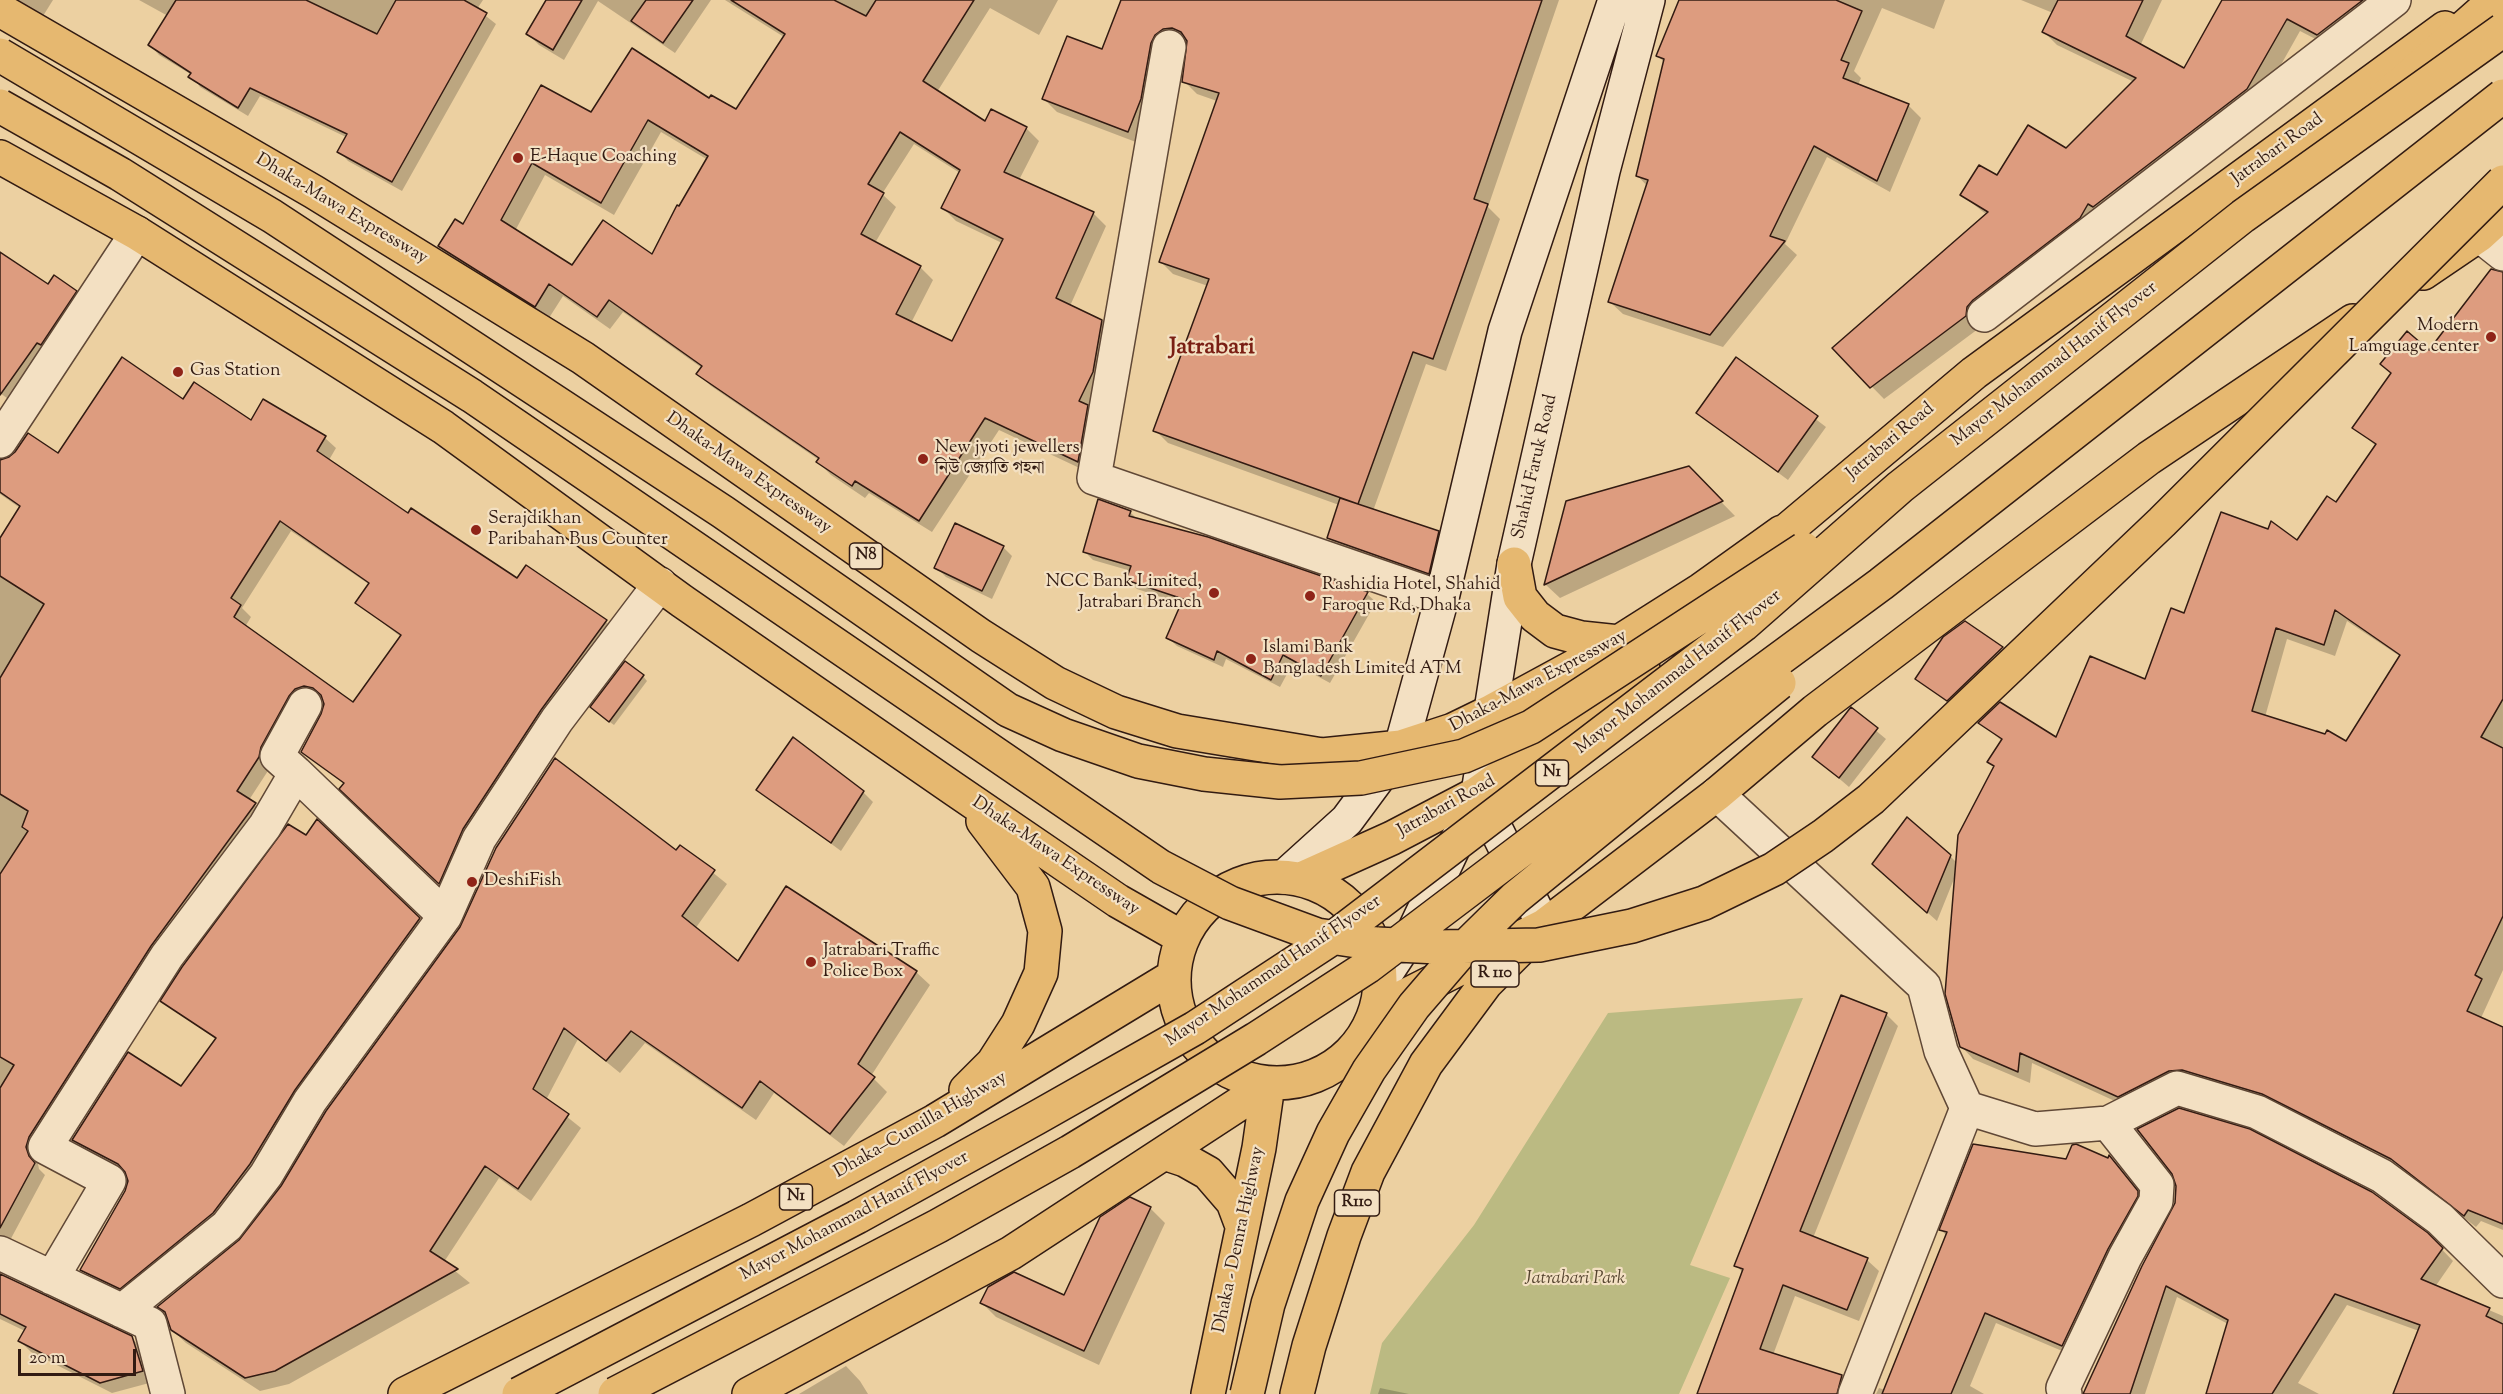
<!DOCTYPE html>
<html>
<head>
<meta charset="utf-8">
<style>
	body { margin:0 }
	#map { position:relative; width:2503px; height:1394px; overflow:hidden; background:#ecd0a1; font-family:"Sorts Mill Goudy",serif }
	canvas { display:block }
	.scale { position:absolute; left:18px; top:1349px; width:118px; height:27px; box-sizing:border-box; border:3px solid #321b12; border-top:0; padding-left:8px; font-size:18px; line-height:21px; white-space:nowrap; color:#321b12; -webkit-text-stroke:4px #f3e0c2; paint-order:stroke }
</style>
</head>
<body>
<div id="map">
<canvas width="2503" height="1394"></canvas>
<div class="scale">20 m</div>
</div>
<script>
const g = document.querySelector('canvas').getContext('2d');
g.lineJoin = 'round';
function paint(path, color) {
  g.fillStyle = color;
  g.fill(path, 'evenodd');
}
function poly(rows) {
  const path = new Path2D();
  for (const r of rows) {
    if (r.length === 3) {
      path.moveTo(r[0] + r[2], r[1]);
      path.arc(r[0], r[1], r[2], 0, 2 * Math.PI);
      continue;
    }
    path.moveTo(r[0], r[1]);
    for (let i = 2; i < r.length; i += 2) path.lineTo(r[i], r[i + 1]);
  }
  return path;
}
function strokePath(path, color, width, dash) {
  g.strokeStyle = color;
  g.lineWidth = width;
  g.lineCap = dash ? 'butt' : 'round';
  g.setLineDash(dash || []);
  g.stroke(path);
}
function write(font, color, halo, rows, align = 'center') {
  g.font = font + ' "Sorts Mill Goudy","Noto Serif Bengali",serif';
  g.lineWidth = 4.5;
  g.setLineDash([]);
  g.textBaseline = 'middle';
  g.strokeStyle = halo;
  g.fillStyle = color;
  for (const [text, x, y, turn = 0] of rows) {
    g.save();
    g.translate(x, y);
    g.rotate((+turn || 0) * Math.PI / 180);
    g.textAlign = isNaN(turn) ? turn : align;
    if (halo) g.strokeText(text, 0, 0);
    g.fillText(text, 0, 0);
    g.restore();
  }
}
paint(poly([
	[1803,998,1690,1265,1730,1278,1679,1394,1370,1394,1382,1343,1474,1225,1608,1013]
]), '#bbba82');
paint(poly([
	[1,0,53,0,43,16],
	[139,0,483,0,477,9,496,24,402,191,348,161,339,151,346,137,260,96,248,116,200,87,192,75,159,55,150,45,168,16],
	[547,0,711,0,675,53,598,1,564,60,539,45,528,34],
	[725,0,1058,0,1039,35,990,8,937,92,986,123,1026,128,1039,141,1019,180,1093,213,1106,226,1070,306,1102,321,1115,335,1090,473,999,430,932,532,869,493,865,498,831,475,818,462,819,460,711,386,698,374,702,368,623,312,610,329,563,296,549,318,452,259,439,246,464,227,541,87,591,113,710,100,736,111,784,37],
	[661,132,708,160,652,256,572,267,515,231,545,175,614,215],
	[914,144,960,173,943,208,956,221,1002,243,953,343,911,323,933,280,920,267,875,243,896,207,882,194],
	[1119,0,1559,0,1488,207,1500,219,1446,371,1426,364,1373,511,1438,532,1442,536,1433,577,1333,542,1328,538,1339,505,1168,443,1155,430,1208,286,1173,274,1160,261,1217,101,1197,94,1184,81,1188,42,1186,41,1176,42,1141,144,1057,112,1044,99,1103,51,1122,2],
	[1681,0,1945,0,1934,29,1882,8,1854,71,1861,78,1858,85,1908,105,1921,118,1890,192,1827,157,1785,244,1797,255,1723,347,1623,314,1610,302,1647,186,1637,175,1665,63,1658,56],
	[2021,0,2162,0,2140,46,2185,70,2224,0,2373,0,2331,47,2300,31,2260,102,1978,329,1884,399,1834,348,1987,215,1962,195,2066,150,2134,82,2057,45,2044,32,2053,13],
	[0,254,48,286,76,292,85,301,11,401,0,393],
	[2503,274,2503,970,2481,1018,2503,1028,2503,1230,2481,1221,2476,1227,2404,1171,2279,1107,2194,1081,2130,1108,2032,1063,2030,1083,1973,1059,1961,1046,1956,874,1937,921,1884,874,1950,856,1958,864,1995,768,1989,761,2002,741,1980,723,2057,740,2145,681,2185,615,2297,542,2336,504,2377,447,2354,427,2392,374,2382,364,2429,352],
	[2347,621,2401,657,2347,743,2265,717,2287,639,2335,656],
	[1737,359,1826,427,1788,480,1698,413],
	[184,401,251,422,325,438,336,448,329,460,408,515,517,580,606,622,617,632,450,893,341,789,344,784,302,752,323,714,323,698,316,697,249,800,266,815,37,1159,39,1169,45,1175,7,1246,0,1248,0,541,20,508,0,494,0,460,10,459,28,435,58,455],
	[291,531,370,585,357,603,401,637,354,705,245,627,251,617,242,608],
	[1688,468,1735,516,1560,598,1546,585,1567,502],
	[1130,512,1138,520,1367,594,1376,602,1330,683,1293,663,1280,687,1226,659,1223,667,1177,646,1168,638,1182,604,1137,589,1128,580,1131,571,1093,560,1084,551],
	[1003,547,1012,556,992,599,946,577,936,567],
	[1965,623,2012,658,1957,710,1917,679],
	[643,676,647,681,614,725,596,712],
	[1851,710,1886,739,1849,787,1814,757],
	[758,790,863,792,873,802,841,851],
	[317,822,428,928,259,1173,129,1297,90,1278,82,1270,127,1191,129,1181,127,1172,82,1149,74,1140,181,1088,217,1040,162,1001],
	[681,847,727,884,695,929,739,963,916,972,930,985,871,1076,887,1092,844,1146,774,1093,756,1120,645,1043,620,1073,578,1039,546,1100,581,1128,531,1201,499,1178,444,1262,470,1283,289,1384,260,1391,186,1343,172,1330,167,1314,159,1307,240,1241],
	[1886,1014,1898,1026,1813,1238,1867,1260,1879,1271,1859,1321,1795,1296,1773,1355,1842,1376,1853,1388,1852,1394,1701,1394,1743,1273,1736,1265],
	[2110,1158,2149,1204,2074,1356,1996,1323,1970,1386,1984,1394,1876,1394,1879,1388,1885,1390,1947,1236,1941,1230,2067,1161,2108,1160],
	[1131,1199,1150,1208,1165,1223,1099,1365,996,1317,982,1303,1064,1297],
	[2176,1203,2427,1234,2453,1261,2435,1287,2503,1316,2503,1394,2394,1394,2419,1331,2347,1305,2298,1383,2319,1394,2208,1394,2228,1324,2177,1297,2145,1394,2085,1394],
	[0,1275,131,1337,142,1349,153,1382,112,1393,31,1352,20,1341,25,1331,0,1319],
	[846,1366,860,1381,868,1394,799,1394],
	[1380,1388,1409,1394,1378,1394]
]), '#0003');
const building = poly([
	[176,0,306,0,377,34,396,0,464,0,487,13,392,182,337,152,347,134,250,88,238,108,188,77,191,73,148,45,176,0],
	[546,0,582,0,553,50,526,34,546,0],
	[646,0,693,0,663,43,631,21,646,0],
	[731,0,834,0,866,16,876,0,974,0,923,81,985,121,991,109,1027,127,1004,172,1094,212,1056,298,1102,320,1093,372,1079,401,1088,405,1078,462,985,418,919,521,855,481,852,486,816,462,819,458,696,374,702,366,609,300,597,317,549,284,535,307,438,246,455,219,463,224,541,85,591,112,632,48,709,98,711,95,736,109,785,34,731,0],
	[648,120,708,156,679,206,677,205,652,254,603,220,572,265,501,220,532,163,601,203,648,120],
	[900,132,960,170,941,208,1003,239,952,341,896,314,921,266,861,234,884,193,868,184,900,132],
	[1121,0,1542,0,1474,199,1488,204,1433,359,1413,352,1358,504,1153,431,1209,279,1159,262,1219,93,1182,82,1187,41,1181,32,1172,28,1163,29,1155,35,1151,43,1141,99,1128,132,1042,99,1067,36,1102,49,1121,0],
	[1679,0,1836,0,1862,11,1841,60,1849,63,1843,78,1909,104,1877,181,1814,146,1770,236,1785,241,1710,335,1608,302,1648,180,1636,176,1664,59,1656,56,1679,0],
	[2058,0,2143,0,2126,36,2184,68,2222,0,2363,0,2317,35,2287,19,2247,89,2093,207,2088,204,2080,218,1973,300,1967,307,1966,316,1870,388,1832,348,1988,212,1960,195,1979,165,1997,175,2028,125,2066,148,2136,78,2042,32,2058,0],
	[0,252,48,284,54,275,77,291,41,345,37,343,0,395,0,252],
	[2491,269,2503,272,2503,699,2481,737,2503,748,2503,916,2475,975,2482,979,2467,1011,2503,1027,2503,1224,2468,1210,2464,1216,2391,1159,2262,1094,2182,1070,2169,1071,2118,1097,2020,1053,2018,1072,1960,1047,1945,994,1958,835,1994,766,1987,762,2002,739,1978,723,2000,702,2056,737,2090,656,2145,679,2171,608,2184,613,2221,512,2268,529,2271,521,2297,540,2327,496,2336,502,2376,444,2352,428,2391,373,2380,364,2407,331,2429,350,2491,269],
	[2335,610,2400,655,2346,741,2327,730,2325,734,2252,711,2276,628,2324,645,2335,610],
	[122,357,183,399,194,382,251,420,263,399,326,436,317,451,408,513,411,508,517,578,526,565,607,620,541,710,463,829,439,884,339,789,344,783,301,752,321,714,324,704,321,695,313,688,304,686,295,689,289,696,261,747,259,757,237,791,256,803,151,946,29,1137,26,1147,29,1156,35,1163,0,1228,0,1088,14,1065,0,1057,0,874,28,831,22,827,28,811,0,794,0,678,44,604,0,576,0,538,20,506,0,492,0,460,9,457,15,452,28,433,58,453,122,357],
	[280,521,369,583,355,603,401,635,353,702,234,617,241,605,231,598,280,521],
	[1736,357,1818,416,1778,472,1696,413,1736,357],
	[1689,466,1723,501,1544,585,1566,501,1689,466],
	[1340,498,1439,531,1429,574,1327,538,1340,498],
	[1098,499,1131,511,1129,516,1208,537,1368,592,1321,676,1283,655,1271,680,1217,651,1214,660,1166,638,1183,599,1126,580,1131,566,1083,552,1098,499],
	[955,523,1004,546,982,591,934,568,955,523],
	[1965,621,2003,647,1947,701,1915,679,1943,637,1965,621],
	[625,661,644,675,609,722,590,707,625,661],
	[1851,707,1878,728,1839,778,1812,757,1851,707],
	[793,737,864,791,831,843,756,790,793,737],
	[555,758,676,850,680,845,715,870,682,916,738,961,786,886,917,971,858,1064,875,1077,830,1134,760,1081,742,1108,631,1031,606,1061,564,1028,533,1089,569,1114,518,1189,485,1166,430,1251,458,1269,275,1371,245,1378,171,1330,165,1312,157,1307,239,1240,281,1186,326,1111,460,927,496,848,555,758],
	[1907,817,1951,855,1927,913,1872,864,1907,817],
	[317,819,420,918,295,1090,250,1164,213,1213,120,1289,80,1270,125,1191,128,1181,125,1172,118,1164,72,1140,128,1052,181,1086,216,1038,160,1001,182,967,288,824,306,835,317,819],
	[1841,995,1887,1013,1800,1231,1868,1258,1847,1310,1783,1285,1760,1349,1842,1375,1837,1394,1697,1394,1743,1269,1734,1266,1841,995],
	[2179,1108,2250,1129,2372,1192,2428,1233,2443,1248,2421,1279,2490,1308,2486,1316,2503,1324,2503,1394,2393,1394,2420,1325,2335,1294,2272,1394,2206,1394,2228,1320,2166,1286,2130,1394,2083,1394,2142,1266,2175,1203,2176,1186,2172,1174,2137,1129,2179,1108],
	[1973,1144,2066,1159,2072,1145,2076,1144,2108,1158,2109,1155,2138,1191,2138,1196,2108,1249,2062,1346,1985,1313,1951,1394,1882,1394,1947,1232,1939,1230,1973,1144],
	[1130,1197,1151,1207,1084,1351,980,1303,988,1287,1014,1272,1064,1295,1100,1217,1130,1197],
	[0,1274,132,1336,143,1371,100,1383,18,1341,26,1327,0,1314,0,1274]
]);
paint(building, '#dd9c7f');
strokePath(building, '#321b12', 1.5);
const street = poly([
	[1169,47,1094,478,1442,598],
	[2479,235,2503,254],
	[1984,315,2394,0],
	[0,441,137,233],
	[296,773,445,916],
	[1717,794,1924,986,1941,1051,1967,1108,2035,1129,2108,1123,2177,1088,2257,1112,2382,1176,2440,1219,2503,1281],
	[0,1253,150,1324,168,1394],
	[52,1278,109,1181,45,1147,167,956,265,826,296,773,277,756,305,705],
	[122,1311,227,1226,266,1175,310,1101,445,916,479,839,557,720,660,584],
	[1855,1394,1967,1108],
	[2065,1394,2063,1388,2125,1257,2156,1201,2157,1185,2108,1123]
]);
const secondary = poly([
	[1284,877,1347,820,1401,747,1442,598,1505,331,1615,0],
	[1544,926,1478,793,1514,564,1603,171,1648,0],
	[1381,981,1414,931,1458,838]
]);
const primary = poly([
	[0,10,314,192,583,358,981,636,1055,683,1116,712,1177,731,1322,755,1401,747,1453,730,1492,711,1619,642,1701,590,1782,532],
	[0,157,137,233,443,427,682,601,954,789,1118,901,1183,938],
	[2423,273,2479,235,2503,213],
	[1767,547,1974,373,2445,28],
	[1514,564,1520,597,1535,616,1555,631,1581,638,1619,642],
	[1277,980,103],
	[1301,879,1392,838,1478,793,1562,733,1643,669],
	[1377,1010,1544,926,1717,794,1815,711,2149,458,2353,321],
	[966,1090,993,1063,1018,1024,1041,973,1045,931,1033,887,983,821],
	[1164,1153,1185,1160,1208,1173,1233,1202,1242,1226],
	[405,1394,751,1220,935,1121,1174,976],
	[749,1394,1011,1253,1268,1085],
	[1208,1394,1259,1148,1268,1085],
	[1297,1394,1309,1346,1344,1236,1368,1172,1426,1064,1486,983,1518,951]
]);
const highway = poly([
	[2381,101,2495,0]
]);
strokePath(street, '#604836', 36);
strokePath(secondary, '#321b12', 36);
strokePath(primary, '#321b12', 36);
strokePath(highway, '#321b12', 36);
strokePath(street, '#f3e0c2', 33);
strokePath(secondary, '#f3e0c2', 33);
strokePath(primary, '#e6b870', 33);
strokePath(highway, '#e6b870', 33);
const highwayBridge = poly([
	[0,55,272,216,723,512,1008,710,1063,735,1138,761,1204,774,1280,782,1361,778,1464,756,1531,727,1804,549],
	[0,106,120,174,472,396,1161,867,1230,903,1317,935,1377,944,1438,947,1539,945,1632,926,1704,903,1774,869,1823,836,1871,799,2162,522,2503,182],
	[519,1394,857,1217,1036,1118,1195,1028,1337,935,1743,625,1900,487,2243,216,2503,30],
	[615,1394,938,1226,1070,1152,1256,1039,1367,967,1577,808,1881,584,2503,96],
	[1247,1394,1268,1304,1302,1201,1333,1133,1369,1070,1414,1006,1464,948,1515,898,1779,683]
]);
strokePath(highwayBridge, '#321b12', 36, []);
strokePath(highwayBridge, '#e6b870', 33);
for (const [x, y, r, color] of [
	[518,158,6,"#8f2418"],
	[2491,337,6,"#8f2418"],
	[178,372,6,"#8f2418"],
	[923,459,6,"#8f2418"],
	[476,530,6,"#8f2418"],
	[1214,593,6,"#8f2418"],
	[1310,596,6,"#8f2418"],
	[1251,659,6,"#8f2418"],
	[472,882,6,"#8f2418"],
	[811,962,6,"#8f2418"]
]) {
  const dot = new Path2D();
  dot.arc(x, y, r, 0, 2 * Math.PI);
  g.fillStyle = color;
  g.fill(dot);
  strokePath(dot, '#f3e0c2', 2);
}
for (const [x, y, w] of [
	[866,556,33],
	[1552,773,33],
	[1495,974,48],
	[796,1197,33],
	[1357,1203,45]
]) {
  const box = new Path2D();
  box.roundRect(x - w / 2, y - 13, w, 26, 4.5);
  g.fillStyle = '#f3e0c2';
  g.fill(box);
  strokePath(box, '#321b12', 1.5);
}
write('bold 16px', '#321b12', null, [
	["N8",866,556],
	["N1",1552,773],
	["R 110",1495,974],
	["N1",796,1197],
	["R110",1357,1203]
]);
write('18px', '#321b12', '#f3e0c2', [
	["Jatrabari Road",2278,150,-36],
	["Dhaka-Mawa Expressway",341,210,31],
	["Mayor Mohammad Hanif Flyover",2055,365,-38],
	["Jatrabari Road",1891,442,-40],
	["Shahid Faruk Road",1536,467,-77],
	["Dhaka-Mawa Expressway",748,474,35],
	["Mayor Mohammad Hanif Flyover",1679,673,-38],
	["Dhaka-Mawa Expressway",1539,682,-28],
	["Jatrabari Road",1447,807,-29],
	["Dhaka-Mawa Expressway",1055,857,34],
	["Mayor Mohammad Hanif Flyover",1274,972,-34],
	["Dhaka–Cumilla Highway",921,1126,-30],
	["Mayor Mohammad Hanif Flyover",855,1217,-28],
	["Dhaka - Demra Highway",1240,1240,-78]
]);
write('18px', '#321b12', '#f3e0c2', [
	["E-Haque Coaching",530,158],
	["Modern",2479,327,"right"],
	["Lamguage center",2479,348,"right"],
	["Gas Station",190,372],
	["New jyoti jewellers",935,449],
	["নিউ জ্যোতি গহনা",935,470],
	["Serajdikhan",488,520],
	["Paribahan Bus Counter",488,541],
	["NCC Bank Limited,",1202,583,"right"],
	["Jatrabari Branch",1202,604,"right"],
	["Rashidia Hotel, Shahid",1322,586],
	["Faroque Rd, Dhaka",1322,607],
	["Islami Bank",1263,649],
	["Bangladesh Limited ATM",1263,670],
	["DeshiFish",484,882],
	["Jatrabari Traffic",823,952],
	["Police Box",823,973]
], 'left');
write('italic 18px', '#54432e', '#f3e0c2', [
	["Jatrabari Park",1575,1280]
]);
write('bold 24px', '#7a1f14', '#f3e0c2', [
	["Jatrabari",1212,349]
]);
</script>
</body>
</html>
